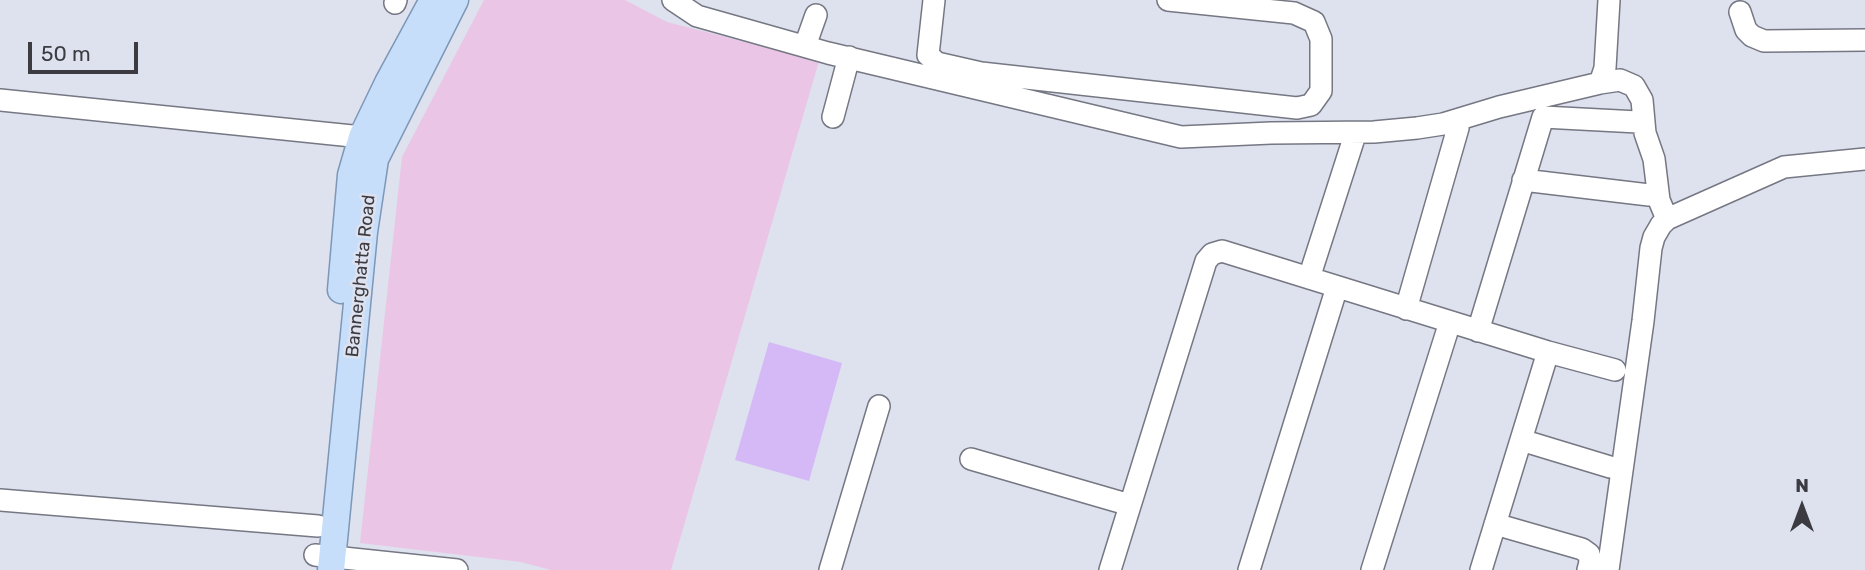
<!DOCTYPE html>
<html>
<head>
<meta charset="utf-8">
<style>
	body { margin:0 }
	#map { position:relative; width:1865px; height:570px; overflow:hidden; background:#dee1ee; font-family:Rubik,sans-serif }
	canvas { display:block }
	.north { position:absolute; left:1767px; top:472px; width:70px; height:70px; -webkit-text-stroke:5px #dee1ee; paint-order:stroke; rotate:0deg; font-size:19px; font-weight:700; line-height:28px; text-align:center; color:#3b3b41 }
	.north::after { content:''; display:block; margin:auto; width:24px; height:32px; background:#3b3b41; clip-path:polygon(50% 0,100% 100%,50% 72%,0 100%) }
	.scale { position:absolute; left:28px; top:42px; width:110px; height:32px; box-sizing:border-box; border:4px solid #3b3b41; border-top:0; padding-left:9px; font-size:21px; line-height:24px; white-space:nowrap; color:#3b3b41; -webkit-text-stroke:5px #dee1ee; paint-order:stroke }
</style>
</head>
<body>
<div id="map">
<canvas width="1865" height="570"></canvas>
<div class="north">N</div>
<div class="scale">50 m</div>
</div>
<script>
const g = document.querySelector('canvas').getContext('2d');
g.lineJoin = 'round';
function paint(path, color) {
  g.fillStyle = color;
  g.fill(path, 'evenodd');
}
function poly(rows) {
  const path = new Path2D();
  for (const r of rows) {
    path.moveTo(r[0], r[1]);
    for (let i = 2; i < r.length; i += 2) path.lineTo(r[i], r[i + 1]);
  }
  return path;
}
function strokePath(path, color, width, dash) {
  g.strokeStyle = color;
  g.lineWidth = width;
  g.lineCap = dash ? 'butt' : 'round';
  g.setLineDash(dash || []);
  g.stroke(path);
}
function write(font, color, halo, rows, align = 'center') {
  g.font = font + ' Rubik,sans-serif';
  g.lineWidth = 5;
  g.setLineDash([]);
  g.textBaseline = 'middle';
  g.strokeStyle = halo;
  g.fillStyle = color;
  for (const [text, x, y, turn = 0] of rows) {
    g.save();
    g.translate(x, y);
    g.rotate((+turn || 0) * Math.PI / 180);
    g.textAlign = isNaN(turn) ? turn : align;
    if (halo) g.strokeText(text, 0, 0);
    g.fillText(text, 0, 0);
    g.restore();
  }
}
paint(poly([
	[484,0,625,0,667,22,819,61,671,570,551,570,521,562,360,543,402,157]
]), '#ebc5e6');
paint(poly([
	[769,342,842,363,809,481,735,460]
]), '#d4b9f6');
const minor = poly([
	[673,0,697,16,828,53,1181,137,1271,133,1374,132,1417,128,1443,124,1499,107,1600,83,1620,80,1634,86,1642,100,1645,133,1654,159,1659,200,1667,219],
	[934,0,928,55,937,63,981,73,1297,108,1311,105,1321,91,1321,39,1314,22,1294,13,1168,0],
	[395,3,396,0],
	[1740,12,1746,30,1752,36,1764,41,1865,40],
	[805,46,816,15],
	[1600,83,1605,68,1609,0],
	[0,100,362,137],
	[833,117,849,57],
	[1523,180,1649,195],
	[1309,278,1353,141],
	[1406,309,1458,128],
	[1478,331,1543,117,1638,122],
	[1521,440,1610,467],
	[971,459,1130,505],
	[0,500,318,526],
	[1495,524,1582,549,1589,554,1590,562,1588,570],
	[315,555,457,570],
	[830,570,879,406],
	[1110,570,1206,261,1212,254,1222,251,1548,352,1615,370],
	[1249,570,1337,287],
	[1372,570,1450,322],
	[1481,570,1548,352],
	[1608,570,1643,321,1651,248,1654,237,1661,225,1667,219,1784,167,1865,159]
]);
const major = poly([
	[341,290,351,175,362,137,388,83,433,0],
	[331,570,364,232,375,159,455,0]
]);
strokePath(minor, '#757783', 24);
strokePath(major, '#7d97b7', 29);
strokePath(minor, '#fff', 21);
strokePath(major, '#c6defa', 26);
write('18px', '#3b3b41', '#dee1ee', [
	["Bannerghatta Road",361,276,-84]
]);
</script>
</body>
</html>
